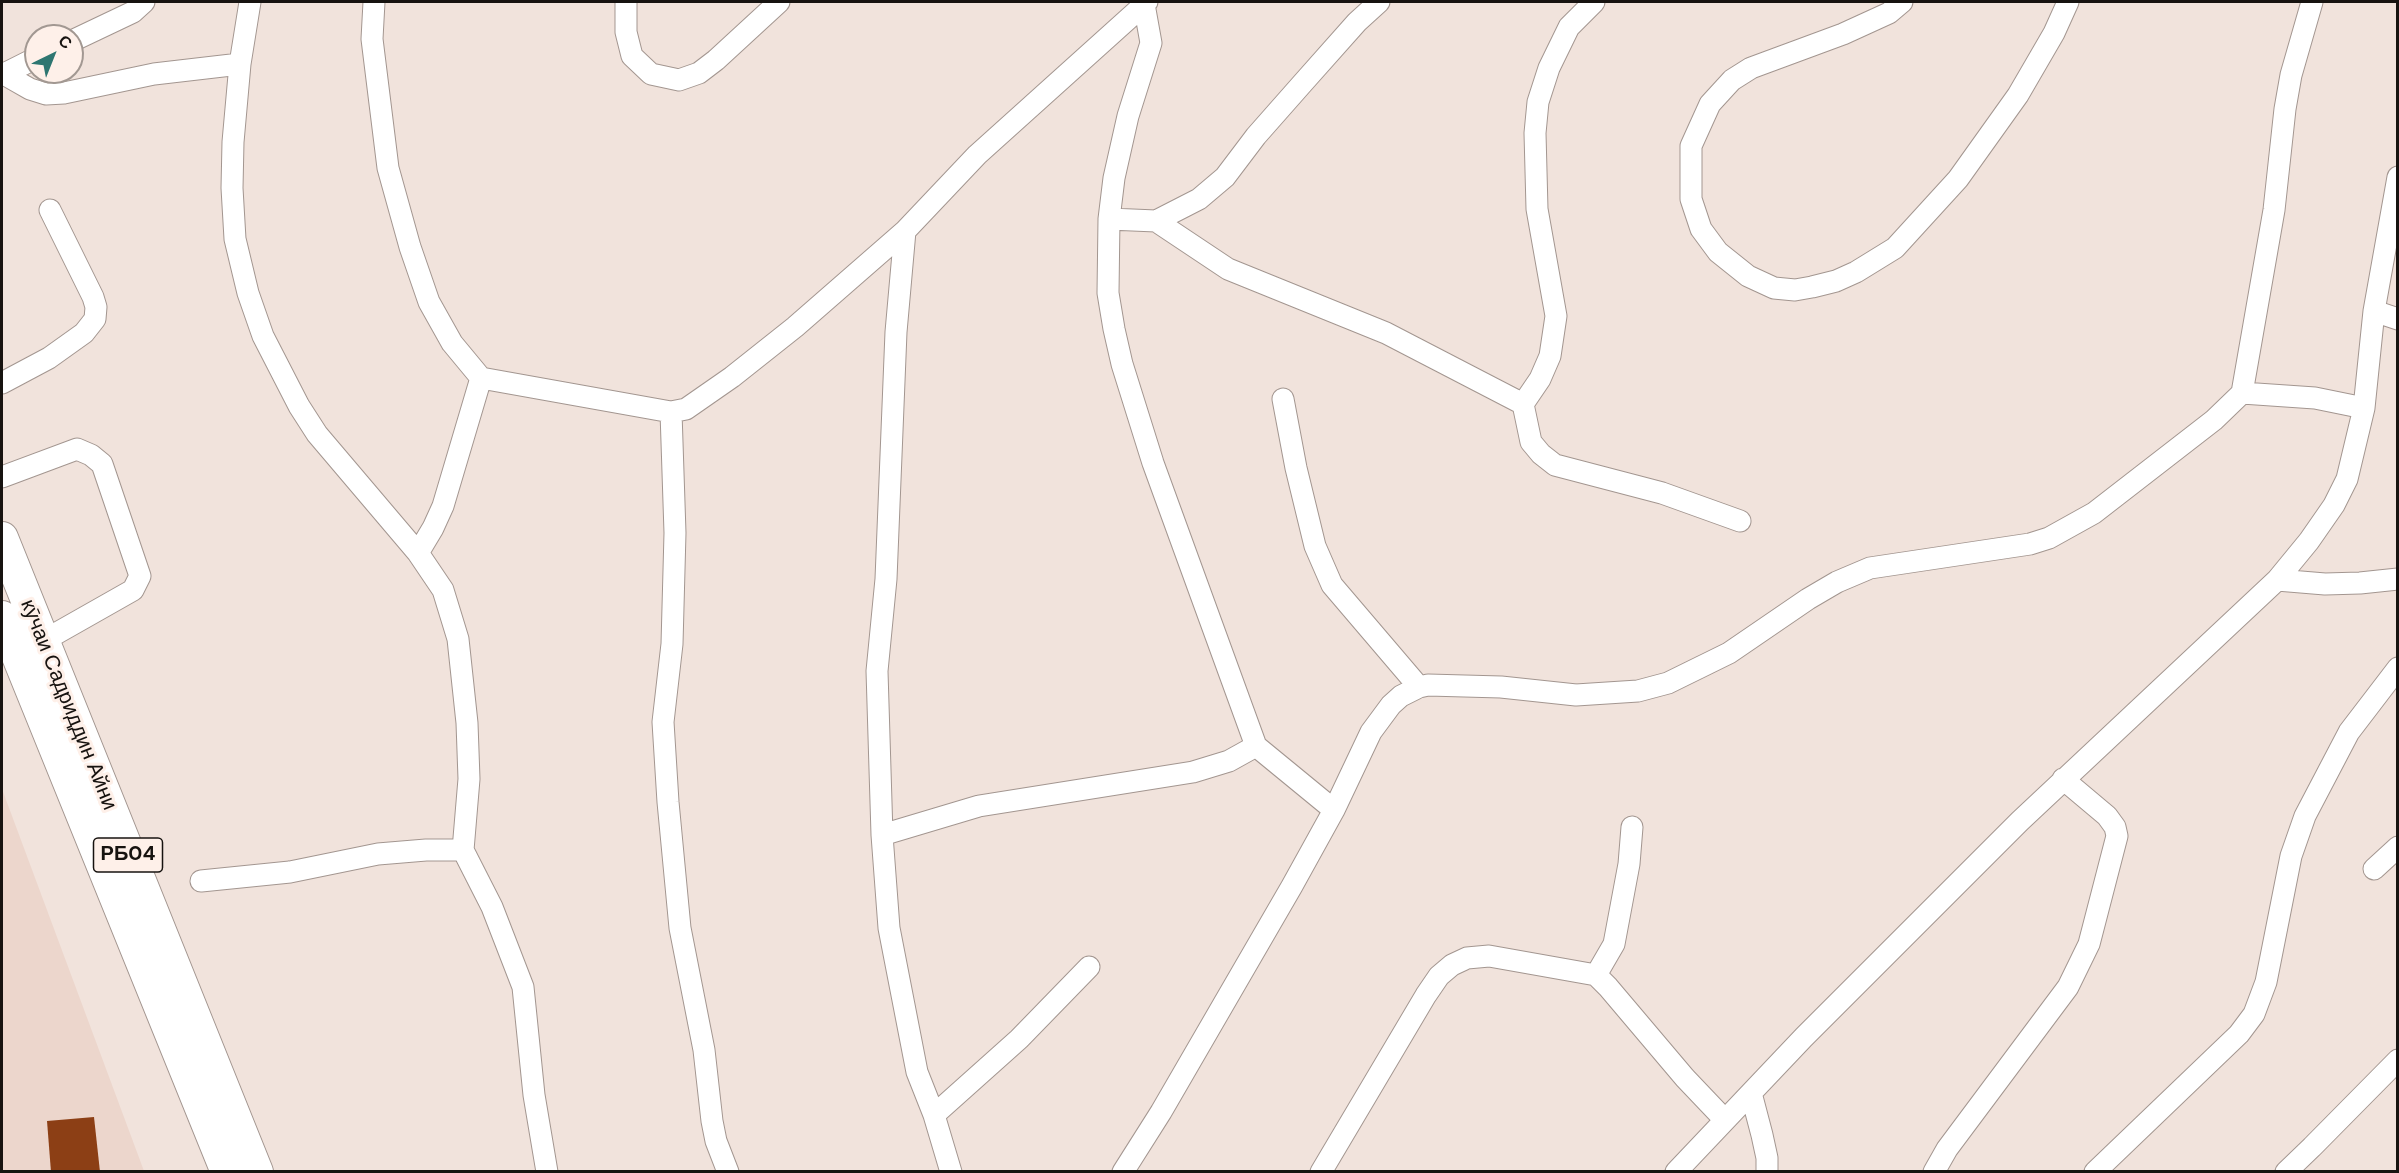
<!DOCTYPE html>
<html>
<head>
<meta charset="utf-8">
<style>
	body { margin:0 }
	#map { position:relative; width:2399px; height:1173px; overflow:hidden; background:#f1e3dc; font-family:"DM Sans",sans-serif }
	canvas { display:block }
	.frame { position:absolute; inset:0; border:3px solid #171310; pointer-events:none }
	.north { position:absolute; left:24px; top:24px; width:60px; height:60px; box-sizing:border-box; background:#fef0e9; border:2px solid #a29892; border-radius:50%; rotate:43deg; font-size:16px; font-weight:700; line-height:24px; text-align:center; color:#171310 }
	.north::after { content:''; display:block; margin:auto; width:21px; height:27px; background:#2e7671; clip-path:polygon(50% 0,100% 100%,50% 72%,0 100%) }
</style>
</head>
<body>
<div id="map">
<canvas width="2399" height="1173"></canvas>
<div class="frame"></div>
<div class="north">С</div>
</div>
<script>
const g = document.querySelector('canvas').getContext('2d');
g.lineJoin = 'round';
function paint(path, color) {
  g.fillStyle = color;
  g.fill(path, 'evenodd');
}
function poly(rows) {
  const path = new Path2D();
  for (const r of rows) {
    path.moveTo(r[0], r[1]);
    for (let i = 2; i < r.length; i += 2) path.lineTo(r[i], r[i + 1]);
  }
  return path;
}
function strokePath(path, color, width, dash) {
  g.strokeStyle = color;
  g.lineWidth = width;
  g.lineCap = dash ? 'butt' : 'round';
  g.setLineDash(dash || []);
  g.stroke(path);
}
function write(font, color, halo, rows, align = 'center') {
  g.font = font + ' "DM Sans",sans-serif';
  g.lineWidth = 6;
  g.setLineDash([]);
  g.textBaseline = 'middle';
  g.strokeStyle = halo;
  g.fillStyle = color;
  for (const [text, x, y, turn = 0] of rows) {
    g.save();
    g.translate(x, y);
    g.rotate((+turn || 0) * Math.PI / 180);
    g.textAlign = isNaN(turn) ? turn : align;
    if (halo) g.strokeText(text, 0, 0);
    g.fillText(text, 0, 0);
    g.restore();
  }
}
paint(poly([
	[2,789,144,1171,2,1171]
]), '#ecd6cc');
paint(poly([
	[94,1117,100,1172,51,1172,47,1121]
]), '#8c3f15');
const minor = poly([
	[250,2,240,64,233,142,232,188,235,239,248,293,263,336,299,406,317,434,418,553,433,528,443,506,481,378],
	[374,2,372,39,388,168,410,247,429,302,452,343,481,378,671,412,686,409,732,377,795,327,905,231],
	[626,2,626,32,632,56,651,74,679,80,699,73,716,60,779,2],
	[1594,2,1569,27,1549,68,1538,102,1535,133,1537,209,1556,316,1550,356,1540,379,1523,404,1531,442,1541,454,1555,465,1662,493,1740,521],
	[1902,2,1889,13,1843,34,1751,68,1732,80,1710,104,1691,146,1691,199,1701,229,1718,252,1748,276,1774,288,1795,290,1812,287,1836,281,1856,272,1895,248,1958,179,2018,95,2054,33,2068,2],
	[1144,4,1151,43,1128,116,1114,178,1109,219,1108,293,1114,329,1122,364,1153,463,1256,746,1334,810,1371,732,1391,705,1401,696,1419,687,1428,685,1501,687,1576,695,1638,691,1668,683,1729,653,1808,599,1837,582,1870,568,2030,544,2049,538,2094,513,2214,420,2242,393,2315,398,2364,408],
	[72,41,133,12,144,2],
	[2,73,30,89,46,94,64,93,154,74,240,64],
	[4,74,36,58],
	[1109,219,1156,221,1199,199,1225,177,1256,136,1301,85,1357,22,1379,2],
	[1156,221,1228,269,1386,333,1523,404],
	[2374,311,2398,319],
	[2,383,49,358,84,333,95,319,96,307,93,297,50,210],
	[2242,393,2274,210,2285,109,2291,75,2312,2],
	[1283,399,1296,468,1315,546,1332,585,1419,687],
	[671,412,675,533,672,644,663,722,668,802,680,928,704,1050,712,1121,716,1141,728,1172],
	[2,477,77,449,91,455,102,464,140,576,133,590,43,641],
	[418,553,443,590,458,639,467,723,469,779,463,850,492,907,523,987,534,1095,547,1172],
	[2277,580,2325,584,2360,583,2398,579],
	[882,835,979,806,1193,772,1229,761,1256,746],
	[2374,869,2398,847],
	[201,881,290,872,378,854,426,850,463,850],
	[1596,975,1614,944,1629,864,1632,827],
	[1751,1093,1762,1135,1767,1158,1767,1172],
	[934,1115,1019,1039,1089,967],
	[951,1172,934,1115,917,1072,889,928,882,835,877,671,886,579,896,332,905,231,977,155,1147,2],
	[1123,1172,1161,1112,1292,886,1334,810],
	[1321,1172,1426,995,1439,976,1452,965,1467,958,1489,956,1596,975,1608,987,1685,1078,1724,1119],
	[1676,1172,1804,1037,2020,821,2277,580,2309,541,2334,505,2347,479,2364,408,2374,311,2398,177],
	[1934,1172,1947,1149,2068,987,2089,944,2117,836,2115,827,2107,816,2063,779],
	[2095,1172,2239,1034,2254,1014,2266,982,2291,856,2305,816,2349,732,2398,668],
	[2286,1172,2312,1147,2398,1060]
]);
const highway = poly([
	[2,538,257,1172],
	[2,617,227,1172]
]);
strokePath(minor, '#a39690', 23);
strokePath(highway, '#a39690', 34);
strokePath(minor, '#fff', 21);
strokePath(highway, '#fff', 32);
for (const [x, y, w] of [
	[128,855,69]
]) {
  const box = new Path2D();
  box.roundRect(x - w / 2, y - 17, w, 34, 4.5);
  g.fillStyle = '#fef0e9';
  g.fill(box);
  strokePath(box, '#171310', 1.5);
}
write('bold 20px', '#171310', null, [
	["РБ04",128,855]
]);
write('21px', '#171310', '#fef0e9', [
	["кӯчаи Садриддин Айни",68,705,68]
]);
</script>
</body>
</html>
